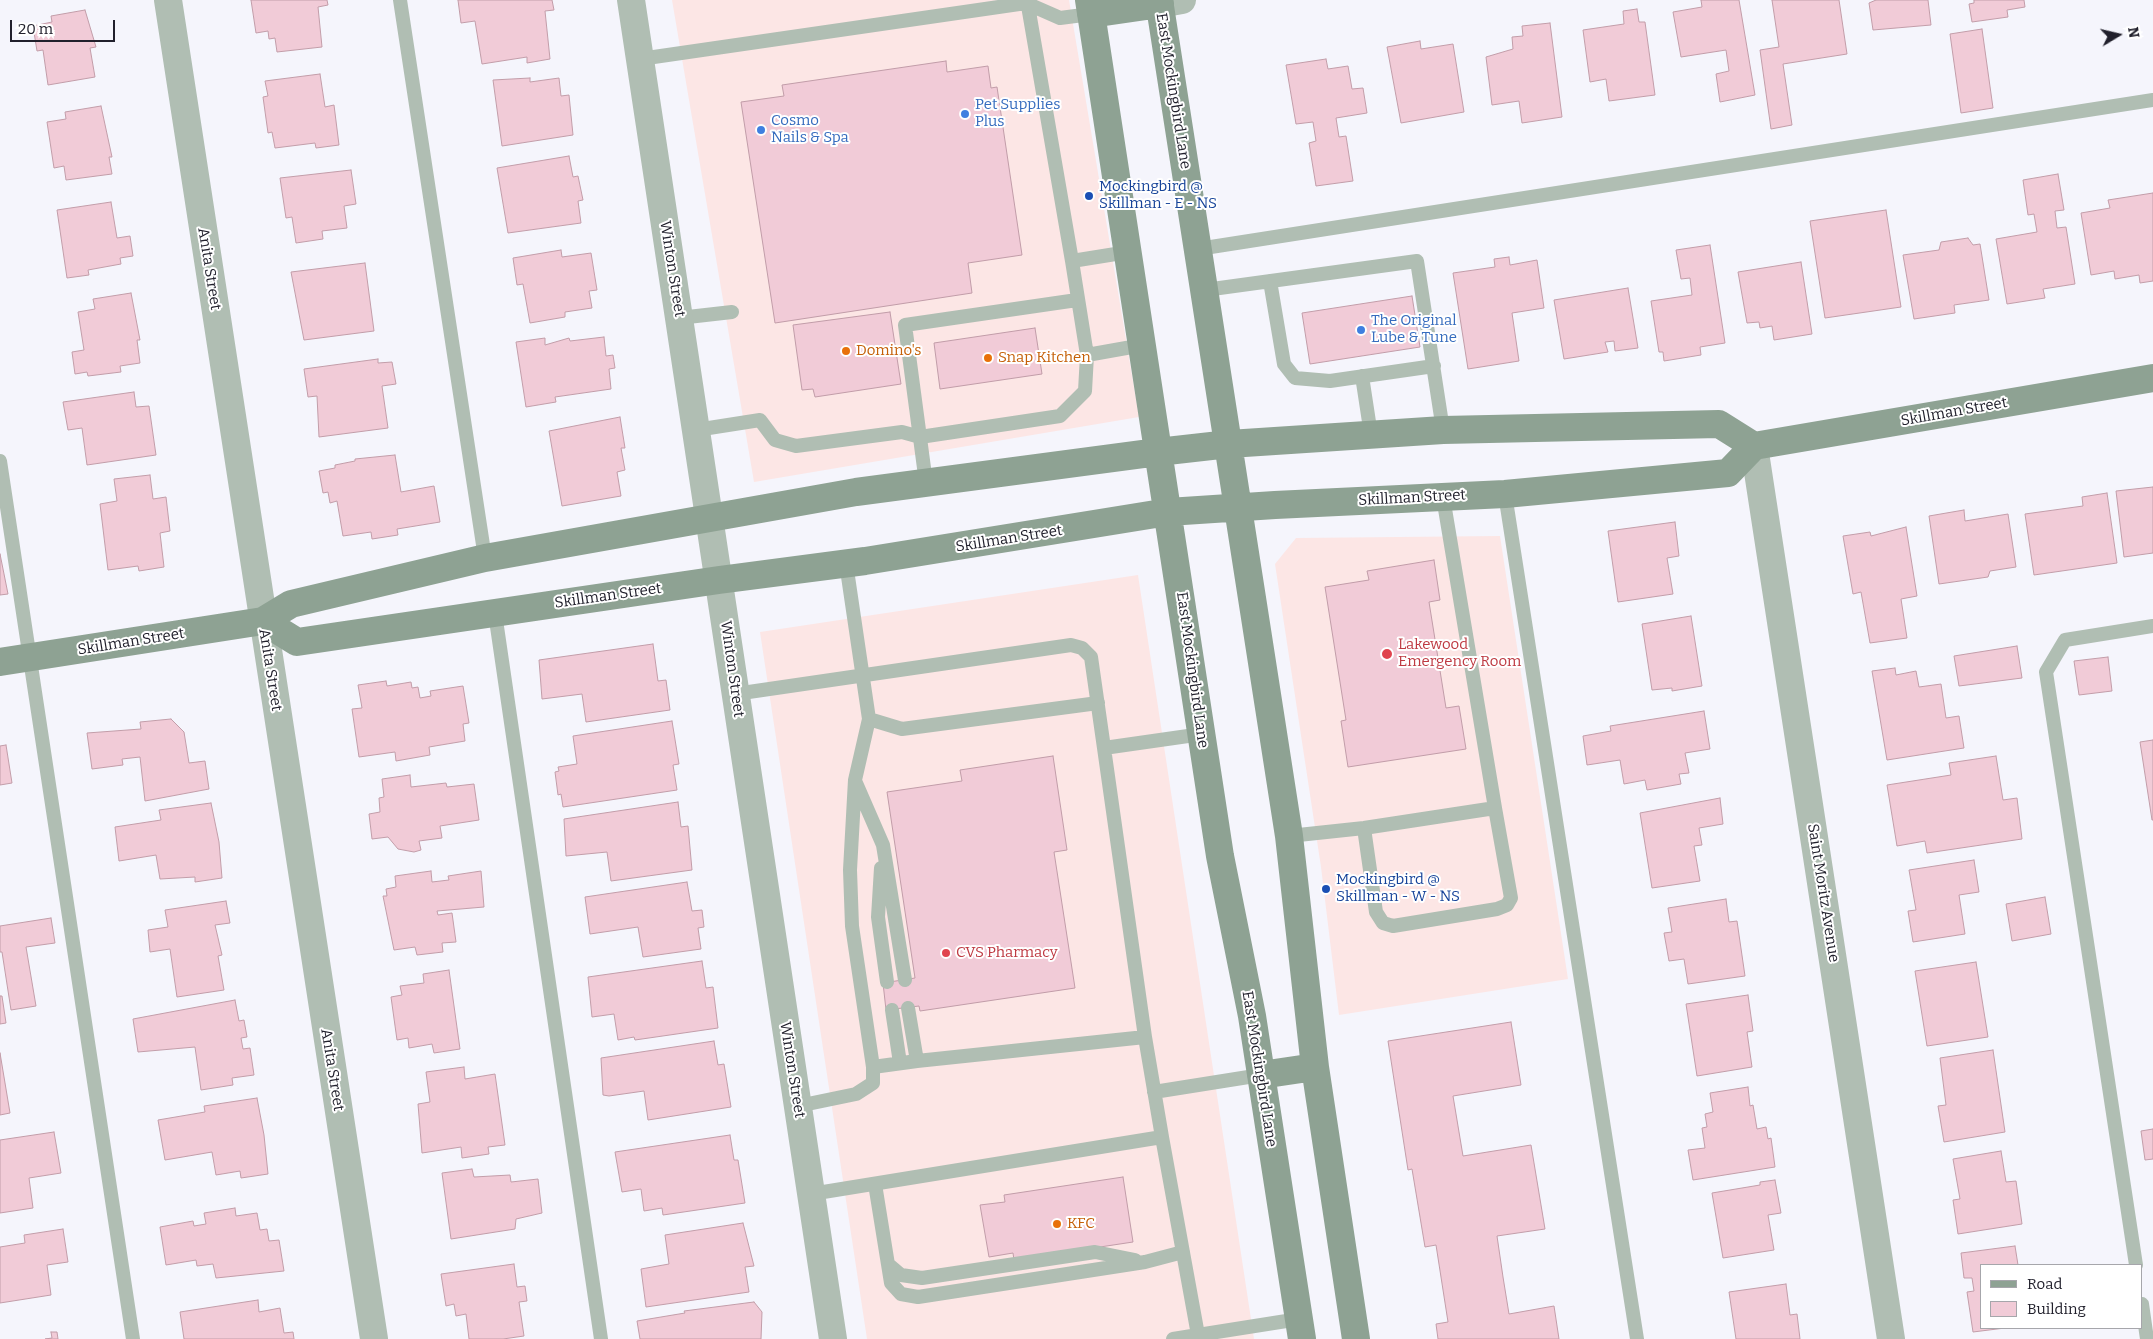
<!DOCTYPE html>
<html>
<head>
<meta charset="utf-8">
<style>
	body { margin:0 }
	#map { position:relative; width:2153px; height:1339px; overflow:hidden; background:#f5f5fc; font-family:Bitter,serif }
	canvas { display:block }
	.legend { position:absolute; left:1980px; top:1264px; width:162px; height:65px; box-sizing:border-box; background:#fff; border:1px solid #a6a6ab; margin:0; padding:6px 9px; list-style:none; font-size:15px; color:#21202c }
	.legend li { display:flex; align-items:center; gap:10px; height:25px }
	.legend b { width:25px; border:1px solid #a6a6ab }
	.north { position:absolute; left:2093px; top:10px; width:50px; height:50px; -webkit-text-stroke:4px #fff; paint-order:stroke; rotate:81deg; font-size:14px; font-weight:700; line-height:20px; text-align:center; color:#21202c }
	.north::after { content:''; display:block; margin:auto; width:18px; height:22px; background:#21202c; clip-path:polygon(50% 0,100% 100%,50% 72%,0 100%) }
	.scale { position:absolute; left:10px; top:20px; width:105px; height:22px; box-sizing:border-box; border:2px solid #21202c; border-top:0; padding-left:6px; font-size:15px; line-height:18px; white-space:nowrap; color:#21202c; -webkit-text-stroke:4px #fff; paint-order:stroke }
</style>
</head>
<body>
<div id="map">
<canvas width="2153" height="1339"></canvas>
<ul class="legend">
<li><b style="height:6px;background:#8ea293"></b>Road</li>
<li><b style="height:14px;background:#f1cbd7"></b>Building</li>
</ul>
<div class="north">N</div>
<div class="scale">20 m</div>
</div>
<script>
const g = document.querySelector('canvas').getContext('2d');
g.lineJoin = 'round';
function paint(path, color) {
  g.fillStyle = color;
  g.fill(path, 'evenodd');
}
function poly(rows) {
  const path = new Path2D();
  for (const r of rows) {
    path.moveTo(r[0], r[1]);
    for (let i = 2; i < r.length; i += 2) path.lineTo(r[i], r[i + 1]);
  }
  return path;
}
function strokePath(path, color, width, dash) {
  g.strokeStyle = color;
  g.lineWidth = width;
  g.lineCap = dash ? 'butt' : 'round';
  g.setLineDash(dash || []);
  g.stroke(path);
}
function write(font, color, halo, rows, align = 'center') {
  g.font = font + ' Bitter,serif';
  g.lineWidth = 4;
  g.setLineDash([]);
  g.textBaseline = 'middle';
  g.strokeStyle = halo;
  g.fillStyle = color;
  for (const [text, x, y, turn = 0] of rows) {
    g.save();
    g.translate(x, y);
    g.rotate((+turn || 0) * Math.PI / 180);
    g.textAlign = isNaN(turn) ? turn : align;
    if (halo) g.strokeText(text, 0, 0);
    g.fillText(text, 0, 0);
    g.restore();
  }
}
paint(poly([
	[672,0,1069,0,1139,417,754,482],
	[1500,536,1568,979,1339,1015,1321,867,1275,564,1296,538],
	[1138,575,1254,1339,867,1339,760,632]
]), '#fce6e5');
const building = poly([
	[251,0,327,0,328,5,318,7,322,47,277,52,275,38,269,39,268,31,256,33,251,0],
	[458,0,552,0,554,10,545,11,550,59,527,63,527,57,482,64,475,21,461,23,458,0],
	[1701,0,1739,0,1755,95,1720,102,1716,74,1729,71,1726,50,1681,57,1673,12,1702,7,1701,0],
	[1772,0,1839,0,1847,54,1783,64,1792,125,1771,129,1760,50,1779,47,1772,0],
	[1876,0,1928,0,1931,25,1873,30,1869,3,1876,0],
	[1974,0,2024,0,2025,7,2007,10,2008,17,1972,22,1969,4,1974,3,1974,0],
	[1637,9,1639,22,1645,22,1655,95,1609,101,1606,79,1590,82,1583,30,1624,24,1623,11,1637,9],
	[85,10,96,47,90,48,95,77,48,85,43,50,37,51,33,26,52,22,51,16,85,10],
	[1550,23,1562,117,1522,123,1519,101,1492,105,1486,57,1513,49,1512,37,1523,36,1522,26,1550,23],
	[1982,29,1993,108,1961,113,1950,34,1982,29],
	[1420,41,1421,49,1453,44,1464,112,1401,123,1387,47,1420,41],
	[1326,59,1328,69,1348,66,1352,89,1363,88,1367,113,1336,118,1339,137,1346,136,1353,181,1316,186,1309,143,1316,141,1313,122,1296,124,1286,65,1326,59],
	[946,61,947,72,988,66,991,88,997,87,1022,255,968,263,972,293,775,323,741,102,784,96,782,85,946,61],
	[320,74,325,107,334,105,339,145,316,148,315,143,275,148,272,132,268,133,263,97,268,96,265,81,320,74],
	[530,78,530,82,559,78,561,96,569,95,573,135,502,146,493,80,530,78],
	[101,106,112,157,109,157,112,174,66,180,64,166,54,168,47,122,66,119,65,112,101,106],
	[569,156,573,177,578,176,583,200,578,201,581,223,508,233,497,168,569,156],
	[351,170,356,204,344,206,347,228,322,231,323,239,296,243,292,217,286,218,280,178,351,170],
	[2058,174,2064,210,2055,211,2057,228,2066,227,2075,284,2043,289,2045,298,2007,304,1996,239,2037,232,2034,214,2028,215,2023,180,2058,174],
	[2153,193,2153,281,2140,283,2139,275,2115,279,2114,271,2091,275,2081,213,2110,208,2108,200,2153,193],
	[111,202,117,238,130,236,133,256,120,258,121,264,88,270,89,275,67,278,57,210,111,202],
	[1886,210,1901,307,1825,318,1810,221,1886,210],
	[1968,238,1973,245,1980,244,1989,300,1954,305,1955,313,1914,319,1903,255,1939,250,1941,242,1968,238],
	[1710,245,1725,343,1700,347,1701,355,1664,361,1663,352,1659,352,1651,301,1692,295,1690,278,1681,279,1676,250,1710,245],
	[561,250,562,257,591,253,597,290,589,291,592,308,565,312,565,317,530,323,523,284,517,285,513,258,561,250],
	[1509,257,1510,265,1537,260,1544,308,1512,313,1519,361,1468,369,1453,273,1495,267,1494,259,1509,257],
	[1801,262,1812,334,1774,340,1772,326,1760,328,1759,322,1747,323,1738,272,1801,262],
	[365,263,374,331,304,340,291,272,365,263],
	[1628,288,1638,348,1615,351,1614,341,1605,342,1608,352,1564,359,1554,300,1628,288],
	[131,293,140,340,137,340,140,363,120,366,121,372,88,376,87,372,75,374,72,352,84,350,78,312,95,309,93,299,131,293],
	[1412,296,1420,347,1310,364,1302,313,1412,296],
	[890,312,901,384,815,397,813,389,802,390,793,325,890,312],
	[1035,328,1042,374,940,389,934,343,1035,328],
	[604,337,606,356,613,355,615,368,609,369,611,389,555,397,556,402,526,407,516,342,545,338,545,345,569,338,570,341,604,337],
	[378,359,378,363,392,362,396,384,382,386,388,428,319,437,317,396,308,397,304,369,378,359],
	[134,392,136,407,149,406,156,455,87,465,82,428,68,430,63,402,134,392],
	[620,417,625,448,621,448,625,470,617,472,621,496,562,506,549,431,620,417],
	[395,455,401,492,434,486,440,522,397,529,398,535,372,539,371,532,343,536,337,501,330,503,328,492,323,493,319,471,335,468,335,465,355,461,355,459,395,455],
	[150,475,153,499,166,497,170,531,160,533,164,567,139,571,138,566,108,570,100,504,117,501,114,479,150,475],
	[2153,487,2153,553,2124,557,2116,491,2153,487],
	[2107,493,2117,563,2034,575,2025,514,2083,506,2082,497,2107,493],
	[1964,510,1965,521,2008,514,2016,567,1990,571,1988,577,1939,584,1929,516,1964,510],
	[1675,522,1679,556,1667,558,1673,594,1618,602,1608,531,1675,522],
	[1906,527,1917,596,1901,599,1907,638,1870,643,1861,592,1853,594,1843,536,1870,532,1871,536,1906,527],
	[0,554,8,594,0,595,0,554],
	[1434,560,1440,600,1429,602,1446,708,1459,706,1466,749,1348,767,1341,721,1346,720,1325,587,1369,580,1367,571,1434,560],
	[1691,616,1702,686,1672,691,1672,688,1652,690,1642,624,1691,616],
	[653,644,658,681,666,680,670,710,586,722,582,694,542,699,539,660,653,644],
	[2017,646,2022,678,1959,686,1954,656,2017,646],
	[2108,657,2112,691,2079,695,2074,661,2108,657],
	[1895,668,1896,675,1916,671,1919,687,1941,684,1946,718,1959,716,1964,748,1887,760,1872,671,1895,668],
	[386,681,387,686,411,682,412,688,418,687,420,698,431,696,430,691,463,686,469,723,463,724,465,741,429,747,430,755,396,761,395,752,359,757,352,709,362,708,358,685,386,681],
	[1704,711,1710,749,1685,753,1689,773,1679,774,1681,784,1647,790,1645,780,1624,784,1620,760,1587,765,1583,736,1611,731,1610,726,1704,711],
	[171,719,184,732,189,763,205,761,209,789,145,801,140,757,122,759,123,765,92,769,87,733,141,729,140,722,171,719],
	[672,721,679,764,673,765,677,790,563,807,561,794,558,795,555,772,559,771,558,767,577,764,573,736,672,721],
	[2153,740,2153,820,2152,820,2140,742,2153,740],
	[6,745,12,783,0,785,0,746,6,745],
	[1053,756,1067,850,1054,852,1075,988,920,1011,919,1006,886,1010,883,983,915,978,887,792,962,781,960,770,1053,756],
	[1996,756,2003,800,2017,798,2022,839,1927,853,1925,841,1897,846,1887,785,1951,775,1949,763,1996,756],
	[410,775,411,787,446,783,447,787,474,784,479,820,440,826,442,838,419,841,421,850,414,852,398,849,388,837,372,839,369,814,380,812,379,798,384,797,382,779,410,775],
	[1720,798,1723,824,1699,828,1702,845,1694,846,1700,881,1652,888,1640,813,1720,798],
	[678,802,681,827,688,826,692,870,611,881,607,852,566,856,564,819,678,802],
	[211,803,219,842,222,878,195,882,195,877,160,879,156,855,119,861,115,827,161,820,159,810,211,803],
	[1974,860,1979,892,1959,895,1965,934,1913,942,1908,911,1916,910,1909,870,1974,860],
	[431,871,432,882,449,880,448,876,481,871,484,907,437,911,438,915,452,913,456,942,442,943,443,952,417,955,415,947,394,950,383,896,387,896,386,889,396,887,395,876,431,871],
	[687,882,692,911,702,910,704,927,698,928,701,949,643,957,638,927,590,934,585,897,687,882],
	[2045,897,2051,934,2012,941,2006,904,2045,897],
	[1726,899,1729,922,1737,921,1745,976,1688,984,1684,959,1669,961,1664,933,1672,932,1668,908,1726,899],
	[226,901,230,923,215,925,222,955,218,956,224,990,177,997,170,949,150,952,148,930,168,927,165,910,226,901],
	[51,918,55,943,26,947,36,1006,11,1010,2,952,0,952,0,926,51,918],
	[702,961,706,988,713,987,718,1028,635,1040,634,1037,618,1040,614,1014,592,1017,588,977,702,961],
	[1976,962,1988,1037,1927,1046,1915,971,1976,962],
	[449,970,460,1049,434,1053,432,1044,409,1048,408,1038,397,1040,391,997,402,995,400,986,424,983,423,974,449,970],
	[1748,995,1753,1031,1747,1032,1752,1067,1697,1076,1686,1004,1748,995],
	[0,996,2,996,6,1023,0,1024,0,996],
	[235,1000,239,1021,244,1020,247,1037,241,1038,243,1049,250,1048,254,1075,232,1078,233,1085,201,1090,195,1047,138,1052,133,1019,235,1000],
	[1511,1022,1521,1085,1453,1096,1463,1156,1531,1145,1545,1229,1497,1236,1503,1277,1509,1314,1554,1306,1559,1339,1438,1339,1436,1324,1448,1322,1436,1245,1425,1247,1412,1169,1408,1170,1388,1041,1511,1022],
	[714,1041,718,1065,724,1064,731,1107,648,1120,644,1091,609,1096,603,1095,601,1058,714,1041],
	[1993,1050,2005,1132,1944,1142,1938,1106,1946,1105,1940,1058,1993,1050],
	[0,1053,10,1113,0,1115,0,1053],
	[464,1067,465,1079,495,1074,505,1145,488,1147,489,1154,462,1158,461,1147,422,1153,418,1104,430,1102,426,1072,464,1067],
	[1748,1087,1750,1106,1753,1105,1757,1129,1766,1127,1768,1139,1771,1138,1775,1167,1693,1180,1688,1150,1705,1148,1702,1128,1707,1127,1705,1114,1713,1112,1710,1093,1748,1087],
	[257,1098,264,1135,268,1174,241,1178,240,1171,216,1175,212,1152,165,1160,158,1120,205,1112,204,1106,257,1098],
	[2153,1129,2153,1159,2145,1160,2141,1131,2153,1129],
	[54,1132,61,1173,29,1178,33,1208,0,1213,0,1140,54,1132],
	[730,1135,734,1160,738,1160,745,1203,663,1215,662,1208,644,1211,641,1189,622,1192,615,1152,730,1135],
	[2001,1151,2006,1182,2016,1181,2022,1224,1958,1234,1953,1200,1960,1199,1953,1159,2001,1151],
	[472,1169,474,1177,510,1175,511,1182,538,1179,542,1213,516,1219,515,1229,451,1239,442,1173,472,1169],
	[1123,1177,1133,1242,1014,1260,1013,1253,989,1257,980,1205,1005,1202,1004,1195,1123,1177],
	[1775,1180,1781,1213,1768,1215,1774,1250,1723,1258,1712,1193,1760,1185,1760,1182,1775,1180],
	[235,1208,236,1216,257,1213,260,1230,267,1229,269,1241,279,1240,284,1271,216,1278,213,1264,197,1266,196,1260,166,1265,160,1227,193,1221,194,1226,206,1224,204,1213,235,1208],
	[743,1223,754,1266,745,1267,749,1292,646,1307,641,1269,669,1264,665,1235,743,1223],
	[63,1229,68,1262,47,1265,51,1295,0,1303,0,1247,25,1243,24,1235,63,1229],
	[2015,1246,2018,1265,1982,1265,1982,1328,2005,1328,1973,1332,1967,1292,1974,1291,1972,1278,1964,1278,1961,1253,2015,1246],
	[514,1264,517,1287,525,1286,527,1301,519,1302,524,1336,503,1339,469,1339,466,1314,456,1316,454,1304,446,1306,441,1274,514,1264],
	[1786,1284,1790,1315,1797,1314,1800,1339,1736,1339,1729,1292,1786,1284],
	[258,1300,259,1312,280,1308,284,1333,293,1332,294,1339,184,1339,180,1312,258,1300],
	[754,1302,762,1312,761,1339,640,1339,637,1321,685,1313,684,1311,754,1302],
	[51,1332,57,1332,58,1339,45,1339,52,1338,51,1332]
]);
paint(building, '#f1cbd7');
strokePath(building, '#c29da9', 1);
strokePath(poly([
	[400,0,485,558],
	[1027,0,1072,261,1128,252],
	[640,59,1026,3,1060,18,1091,14],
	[1198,249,2153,100],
	[1270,281,1284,364,1295,378,1330,381,1434,366],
	[1205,290,1417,261,1443,430],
	[679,318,732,312],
	[1087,355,1143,345],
	[1362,376,1371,435],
	[696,430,760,420,775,440,796,446,902,432,920,437,1060,416,1085,391,1087,355,1072,261],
	[0,461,133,1339],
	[926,483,905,325,1077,300],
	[1505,494,1637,1339],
	[846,563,869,719,855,780,850,870,852,926,873,1067],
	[495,613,601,1339],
	[735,694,1071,645,1082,648,1091,657,1104,748,1202,734],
	[869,719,902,729,1098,703],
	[856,783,883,845,905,980],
	[1364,828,1376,912,1383,923,1393,926,1497,909,1507,905,1511,898,1495,808],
	[1289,836,1364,828,1495,808,1443,497],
	[881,868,878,917,887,982],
	[908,1008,917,1061],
	[892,1010,900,1063],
	[1154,1092,1261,1075],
	[798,1106,856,1094,873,1083,873,1067,917,1061,1145,1037,1104,748],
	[1162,1137,1198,1335,1299,1319],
	[875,1184,891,1283,901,1294,918,1297,1145,1262,1183,1252],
	[811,1194,1162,1137,1145,1037],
	[888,1264,901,1275,922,1278,1095,1252,1135,1260],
	[2136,1265,2046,672,2065,640,2153,626],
	[2142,1304,2147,1339],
	[1173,1339,1198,1335,1198,1339]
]), '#b0beb3', 14);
strokePath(poly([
	[168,0,374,1339],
	[631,0,833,1339],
	[1160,4,1182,0],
	[1754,446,1891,1339]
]), '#b0beb3', 28);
strokePath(poly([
	[1089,0,1220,856,1252,1016,1302,1339],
	[1159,0,1289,836,1315,1067,1356,1339],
	[1091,14,1160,4],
	[263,621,297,642,719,580,865,561,1168,512,1275,505,1505,494,1728,473,1754,446,2153,378],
	[0,662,263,621,291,604,485,558,856,492,1158,452,1229,444,1443,430,1719,424,1754,446],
	[1261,1075,1315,1067]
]), '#8ea293', 28);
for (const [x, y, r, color] of [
	[965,114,5,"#3f7fe0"],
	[761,130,5,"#3f7fe0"],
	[1089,196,5,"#1a4fb4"],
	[1361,330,5,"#3f7fe0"],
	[846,351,5,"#e8710a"],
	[988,358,5,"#e8710a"],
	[1387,654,6,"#e0444e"],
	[1326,889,5,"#1a4fb4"],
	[946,953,5,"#e0444e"],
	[1057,1224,5,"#e8710a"]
]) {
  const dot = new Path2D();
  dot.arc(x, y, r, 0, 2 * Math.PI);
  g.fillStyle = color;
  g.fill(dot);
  strokePath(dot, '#fff', 2);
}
write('15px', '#21202c', '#fff', [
	["East Mockingbird Lane",1173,91,81],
	["Anita Street",209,269,81],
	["Winton Street",672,269,81],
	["Skillman Street",1954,412,-10],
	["Skillman Street",1412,498,-3],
	["Skillman Street",1009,539,-9],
	["Skillman Street",608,596,-8],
	["Skillman Street",131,642,-9],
	["Winton Street",732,669,82],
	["Anita Street",270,670,81],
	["East Mockingbird Lane",1192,670,82],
	["Saint Moritz Avenue",1823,893,81],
	["East Mockingbird Lane",1259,1069,81],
	["Anita Street",332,1070,81],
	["Winton Street",792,1070,81]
]);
write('15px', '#366cbe', '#fff', [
	["Pet Supplies",975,105],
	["Plus",975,122],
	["Cosmo",771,121],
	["Nails & Spa",771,138],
	["The Original",1371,321],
	["Lube & Tune",1371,338]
], 'left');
write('15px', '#164399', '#fff', [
	["Mockingbird @",1099,187],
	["Skillman - E - NS",1099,204],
	["Mockingbird @",1336,880],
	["Skillman - W - NS",1336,897]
], 'left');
write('15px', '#c56008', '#fff', [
	["Domino's",856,351],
	["Snap Kitchen",998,358],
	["KFC",1067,1224]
], 'left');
write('15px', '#be3a42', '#fff', [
	["Lakewood",1398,645],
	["Emergency Room",1398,662],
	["CVS Pharmacy",956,953]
], 'left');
</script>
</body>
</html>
